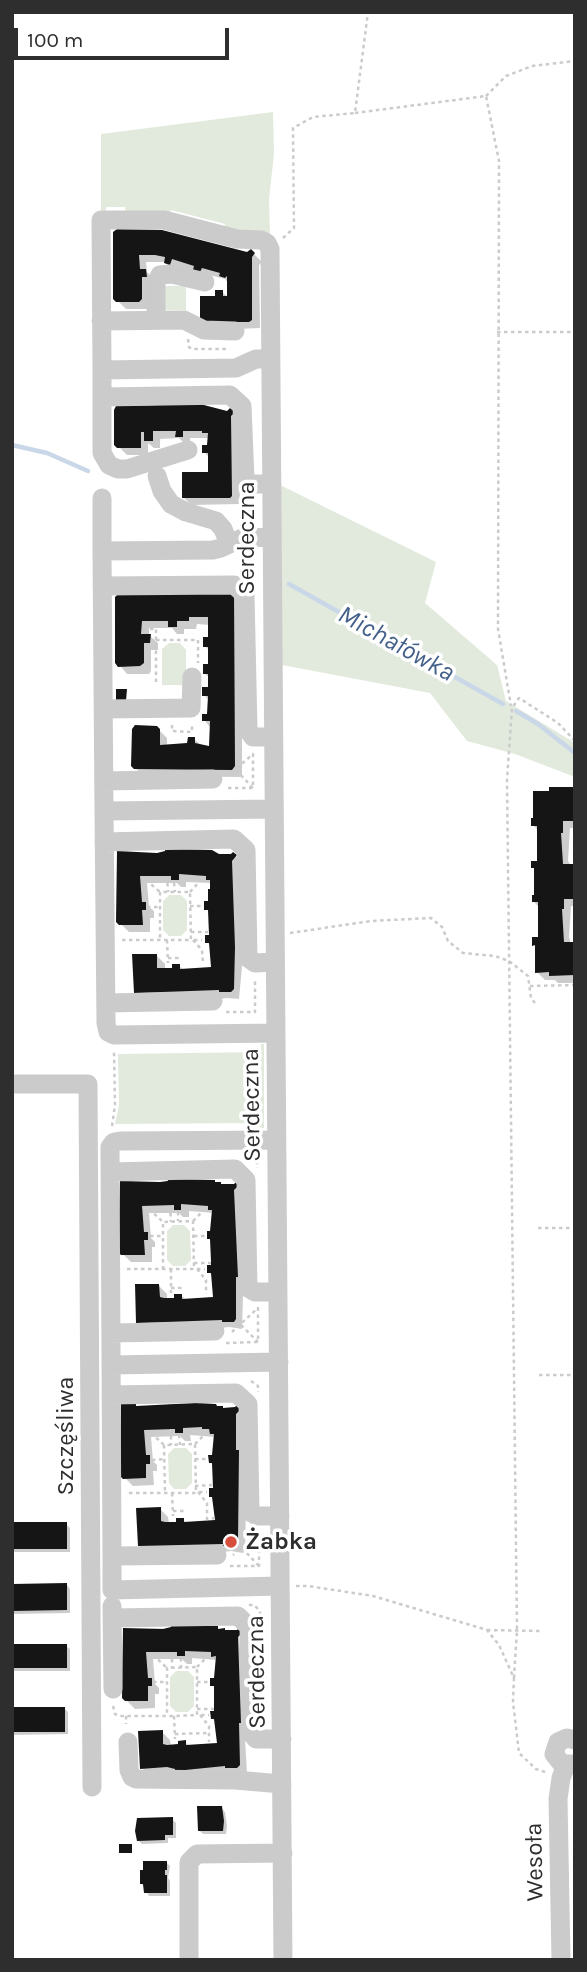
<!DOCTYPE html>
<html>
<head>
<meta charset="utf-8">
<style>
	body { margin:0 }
	#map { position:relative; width:587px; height:1972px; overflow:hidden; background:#fff; font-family:Karla,sans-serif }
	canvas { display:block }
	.frame { position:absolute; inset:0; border:14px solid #2e2e2e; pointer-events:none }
	.scale { position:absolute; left:14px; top:28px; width:215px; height:32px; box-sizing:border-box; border:4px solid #2e2e2e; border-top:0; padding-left:9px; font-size:21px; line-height:24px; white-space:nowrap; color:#2e2e2e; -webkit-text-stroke:5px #fff; paint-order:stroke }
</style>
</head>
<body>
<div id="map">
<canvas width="587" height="1972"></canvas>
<div class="frame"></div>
<div class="scale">100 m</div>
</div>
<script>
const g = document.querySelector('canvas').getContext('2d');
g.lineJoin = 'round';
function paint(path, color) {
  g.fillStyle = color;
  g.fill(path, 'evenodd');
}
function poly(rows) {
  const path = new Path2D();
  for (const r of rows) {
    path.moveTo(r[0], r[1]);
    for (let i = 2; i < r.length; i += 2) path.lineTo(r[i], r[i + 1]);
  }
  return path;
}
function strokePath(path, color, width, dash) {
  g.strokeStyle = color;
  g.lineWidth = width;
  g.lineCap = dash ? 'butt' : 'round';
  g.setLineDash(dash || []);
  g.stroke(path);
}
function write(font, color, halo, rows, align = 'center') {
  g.font = font + ' Karla,sans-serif';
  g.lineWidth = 7;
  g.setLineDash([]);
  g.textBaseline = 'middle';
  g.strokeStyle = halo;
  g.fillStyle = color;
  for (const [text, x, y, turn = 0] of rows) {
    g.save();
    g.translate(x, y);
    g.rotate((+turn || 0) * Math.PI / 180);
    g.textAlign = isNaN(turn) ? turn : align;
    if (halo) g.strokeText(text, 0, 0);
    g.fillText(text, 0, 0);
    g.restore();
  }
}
paint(poly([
	[273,112,274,154,269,199,270,236,223,232,225,224,171,210,169,216,126,216,125,207,106,207,105,216,101,216,101,134],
	[163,286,186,286,186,310,163,310],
	[280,485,436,562,425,603,497,665,506,701,575,743,575,777,515,754,467,741,430,693,282,665],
	[169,643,180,643,186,650,186,685,162,685,162,649],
	[169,895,181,895,187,901,187,930,181,936,169,936,163,930,163,901],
	[261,1044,264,1044,264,1128,258,1128,258,1123,115,1124,119,1105,118,1054,261,1052],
	[173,1225,184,1225,190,1231,191,1260,185,1266,173,1266,167,1260,167,1231],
	[174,1448,186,1448,192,1454,192,1483,186,1489,174,1489,169,1483,168,1454],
	[176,1671,188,1671,194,1677,194,1706,188,1712,176,1712,170,1706,170,1677]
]), '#e1eadc');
paint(poly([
	[115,232,248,254,251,251,262,262,259,265,260,328,213,330,216,298,222,292,229,298,229,284,225,279,209,275,174,270,164,262,146,262,147,272,154,279,147,309,126,309,115,298],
	[115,410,227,413,230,410,241,421,238,424,240,504,191,505,183,497,209,474,209,457,204,452,209,447,209,438,190,438,190,444,185,444,179,438,160,439,160,448,154,448,148,443,148,455,127,455,116,444],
	[234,592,242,606,242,775,240,777,144,776,133,766,156,727,167,738,167,746,189,745,194,739,202,746,211,748,211,728,204,720,209,715,209,700,204,695,210,688,210,678,204,673,210,666,210,651,205,646,210,639,210,625,197,624,196,629,184,629,184,634,177,634,172,628,149,628,149,635,158,643,158,650,151,650,151,671,149,674,127,674,117,662,117,598],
	[575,789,575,828,570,828,568,861,571,866,575,866,575,906,571,906,569,937,571,944,575,944,575,983,558,983,555,980,545,980,537,972,536,948,534,945,540,939,539,907,533,901,536,897,536,870,533,868,539,863,539,831,533,825],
	[119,853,219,856,233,854,244,864,243,956,239,999,227,998,192,1002,136,992,157,956,165,964,165,970,179,966,184,970,213,969,211,946,207,942,210,937,210,912,206,909,210,903,211,883,186,882,186,887,181,887,177,883,147,883,149,907,154,911,154,918,150,918,150,932,129,932,118,921],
	[168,1180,234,1186,246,1194,242,1329,229,1327,195,1331,138,1322,159,1286,167,1294,167,1300,176,1300,182,1296,186,1300,215,1299,213,1276,209,1272,213,1267,212,1242,209,1239,212,1233,214,1213,189,1211,189,1217,183,1217,179,1213,149,1213,151,1238,155,1242,155,1247,152,1247,152,1262,131,1262,120,1251,121,1183,160,1184],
	[169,1404,236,1409,248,1418,245,1551,243,1553,231,1551,196,1555,148,1554,140,1546,160,1509,168,1517,169,1523,178,1523,183,1520,188,1524,217,1522,215,1500,211,1496,214,1490,214,1466,210,1462,214,1457,215,1437,190,1435,191,1441,185,1441,180,1436,151,1437,153,1461,157,1465,157,1471,153,1471,154,1485,133,1486,122,1475,123,1406,162,1407],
	[12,1524,66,1524,70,1528,70,1552,12,1552],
	[12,1585,67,1585,70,1589,70,1613,12,1614],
	[218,1628,220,1630,239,1631,247,1774,150,1776,142,1768,162,1732,170,1740,171,1746,185,1742,190,1747,219,1745,216,1722,213,1719,216,1713,216,1689,212,1685,216,1679,217,1660,192,1658,192,1664,187,1664,182,1659,153,1659,155,1684,159,1688,159,1694,155,1694,155,1708,135,1709,124,1698,125,1629],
	[12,1646,66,1646,70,1649,70,1671,12,1671],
	[12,1709,65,1709,68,1712,68,1734,12,1735],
	[221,1808,225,1812,227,1826,226,1834,203,1834,199,1830],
	[172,1819,176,1823,176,1838,168,1838,168,1843,142,1844,138,1840],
	[166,1862,170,1866,168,1878,170,1881,170,1896,149,1896,142,1884,145,1871]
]), '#0003');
strokePath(poly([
	[12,445,47,453,88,471],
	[289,584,503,704],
	[516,711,538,724,575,753]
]), '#cad7e9', 4.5);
paint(poly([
	[117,229,162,230,247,252,251,249,255,253,252,257,252,320,249,322,204,322,200,320,200,296,215,296,215,290,223,290,223,296,227,296,227,276,225,278,219,276,220,273,202,268,200,272,193,270,194,266,172,259,170,265,164,263,165,257,155,255,139,255,140,269,146,269,147,277,142,277,142,299,139,302,116,302,113,299,113,232],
	[200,404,227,411,230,408,235,412,231,416,232,496,230,498,182,498,182,472,208,472,208,453,202,453,202,445,207,445,208,433,202,433,202,431,183,431,183,437,175,437,176,431,153,431,153,441,144,441,144,432,141,432,141,448,117,448,114,445,114,410,116,406],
	[234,590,235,766,232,770,134,769,131,766,132,729,135,725,157,726,160,729,160,745,187,743,188,737,195,737,195,743,209,746,210,721,202,721,202,714,207,714,208,696,202,696,202,687,208,687,208,674,203,674,203,664,208,664,208,647,203,647,203,637,208,637,208,617,189,617,189,621,177,621,177,627,168,627,168,621,142,621,141,634,151,634,150,643,144,643,144,663,140,666,118,667,115,663,115,597,118,594],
	[116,689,127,689,126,701,116,701],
	[549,787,575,787,575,821,563,821,563,833,561,833,563,864,575,864,575,899,564,899,564,909,562,909,564,942,575,942,575,975,549,976,549,972,535,973,535,945,532,946,532,937,538,937,538,902,532,902,532,895,534,895,534,868,531,868,531,861,537,861,537,826,531,826,531,818,533,818,533,791,549,791],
	[165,849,212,850,219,854,231,854,233,852,237,855,232,861,235,947,234,989,231,992,219,992,219,990,134,993,132,954,157,954,157,968,172,968,172,964,180,964,180,969,211,967,209,943,205,943,205,935,209,935,208,910,204,910,204,901,208,901,208,889,210,889,210,880,206,880,206,876,179,874,179,880,171,880,171,876,140,876,142,902,146,902,146,910,142,910,143,925,119,925,116,922,117,851,157,853,165,851],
	[168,1179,215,1180,215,1182,221,1182,221,1184,234,1184,236,1182,239,1185,234,1190,238,1277,236,1277,236,1319,234,1322,222,1322,222,1320,136,1323,135,1284,159,1284,160,1297,164,1298,174,1298,174,1294,182,1294,182,1299,213,1297,211,1273,207,1273,207,1265,211,1265,211,1261,210,1239,207,1239,207,1231,210,1231,212,1210,208,1210,208,1206,181,1204,181,1210,174,1210,174,1205,142,1206,144,1232,148,1232,148,1240,144,1240,145,1255,121,1255,118,1252,120,1181,160,1182,168,1181],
	[195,1403,216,1404,217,1406,223,1406,223,1408,235,1407,237,1405,241,1409,236,1414,236,1450,239,1450,238,1542,235,1545,223,1546,223,1544,138,1546,136,1508,161,1507,161,1521,165,1522,176,1522,176,1518,184,1518,184,1522,215,1520,212,1497,209,1497,209,1488,213,1488,212,1463,209,1463,208,1455,212,1455,214,1434,210,1434,209,1429,202,1429,202,1427,183,1428,183,1433,175,1433,175,1429,144,1430,146,1455,150,1455,150,1464,146,1464,146,1478,123,1479,120,1476,121,1404,136,1404,136,1406],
	[12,1522,67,1522,67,1549,12,1549],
	[67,1583,67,1610,12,1611,12,1584],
	[171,1625,218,1626,218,1629,225,1628,225,1630,237,1630,239,1628,243,1632,238,1637,241,1723,239,1723,240,1765,237,1768,225,1768,225,1766,175,1771,175,1769,167,1767,140,1769,138,1731,163,1730,163,1744,167,1745,178,1744,178,1741,186,1740,186,1745,217,1743,214,1719,211,1719,210,1711,214,1711,214,1686,210,1686,210,1678,214,1678,216,1656,211,1657,211,1652,185,1651,185,1656,177,1656,177,1652,146,1652,148,1678,152,1678,152,1686,148,1686,148,1701,125,1701,122,1698,123,1628,163,1629,171,1627],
	[12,1644,67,1644,67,1668,12,1668],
	[12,1707,65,1707,65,1732,12,1732],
	[197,1806,222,1806,224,1821,223,1831,198,1831],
	[173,1817,173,1835,165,1835,165,1840,137,1841,135,1831,137,1818],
	[119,1844,132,1844,132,1853,119,1853],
	[143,1861,167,1861,167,1870,165,1870,165,1875,167,1875,167,1893,144,1893,143,1884,140,1884,140,1870,143,1870]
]), '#151515');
strokePath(poly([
	[486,96,506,76,532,66,575,61],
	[355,113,486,96,499,161,498,629,511,706],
	[283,238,294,228,293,128,313,117,355,113,368,12],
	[497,332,575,332],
	[188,339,189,347,192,349,226,349],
	[159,431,159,442],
	[143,629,156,629],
	[156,640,156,621],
	[156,682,156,640,198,640,198,663],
	[172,725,172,731,192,732,192,726],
	[236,770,253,788],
	[228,788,253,788,253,754,229,775],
	[167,876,168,892],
	[146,880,160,892],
	[174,883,175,892],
	[190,892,201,880],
	[190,906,202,906],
	[147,907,160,907],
	[191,932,208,932],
	[290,933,371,921,431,918,442,927,448,941,463,953,495,956,509,961,528,976,531,998,535,1003],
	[122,940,191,940,190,892,160,892,160,940],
	[167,940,168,963],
	[193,940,202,950,203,963],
	[194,940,202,940],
	[168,958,180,958],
	[530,986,575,985],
	[226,1012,255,1012,255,978],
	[112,1126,115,1105,114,1052],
	[250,1157,257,1163,257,1168],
	[170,1206,171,1222],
	[149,1209,163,1222],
	[178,1212,178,1221],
	[193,1221,204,1210],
	[538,1228,575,1228],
	[150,1236,163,1236],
	[194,1236,205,1236],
	[194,1263,211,1263],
	[127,1269,194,1269,193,1221,163,1222,163,1269],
	[171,1269,171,1293],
	[197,1269,206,1280,206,1294],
	[197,1269,205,1269],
	[171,1288,182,1288],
	[241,1325,258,1342],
	[226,1343,258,1342,258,1308,232,1332],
	[539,1375,575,1375],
	[251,1381,258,1386,258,1392],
	[171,1429,171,1445],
	[151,1433,164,1445],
	[179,1435,180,1445],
	[195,1444,206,1433],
	[195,1459,206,1459],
	[152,1460,165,1459],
	[195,1486,212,1485],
	[198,1492,207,1503,207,1519,215,1518],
	[199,1492,207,1492],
	[129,1493,196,1493,195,1444,164,1445,165,1493],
	[172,1493,173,1516],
	[173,1511,184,1511],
	[242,1548,259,1566],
	[230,1566,259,1566,259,1531,233,1555],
	[296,1586,308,1586,373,1596,487,1630,499,1645,514,1678,513,1702,519,1753,536,1769,545,1772],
	[249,1605,254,1605,260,1611,260,1616],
	[487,1630,542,1631],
	[172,1652,172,1668],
	[153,1655,167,1668],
	[181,1658,181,1668],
	[197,1667,208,1656],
	[514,1678,517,1630,507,780,512,708,519,698,558,723,575,741],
	[153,1682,167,1682],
	[197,1682,208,1682],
	[113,1706,115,1714,120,1716,174,1716,197,1715,197,1667,167,1668,167,1716],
	[197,1709,214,1709],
	[200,1715,209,1726,209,1742],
	[201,1715,209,1715],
	[126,1716,126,1724],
	[174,1716,175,1739],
	[175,1734,209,1733]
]), '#cbcbcb', 2.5, [3.5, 3.5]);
strokePath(poly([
	[156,320,156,283,160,275,172,274,205,282],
	[101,321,184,320,204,330,235,331],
	[102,370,101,220,164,220,237,239,261,240,267,243,270,249,283,1960],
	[102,397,230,395,242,406,245,480,249,484,272,484],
	[188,450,127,469,118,469,109,465,102,453,102,370,236,368,256,359,271,359],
	[157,476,162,491,171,504,186,512,216,521,223,529,229,544],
	[102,498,102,551],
	[272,537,242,538,221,548,213,550,102,551,104,811,274,809],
	[102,586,234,585,245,595,248,730,253,737,273,737],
	[103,709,191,708,192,677],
	[104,781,213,779],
	[104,811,106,1023,108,1032,114,1035,276,1033],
	[104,842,234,839,246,850,248,958,255,963,275,962],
	[106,1003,213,1001],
	[12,1084,88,1084,92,1787],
	[277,1140,120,1141,114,1142,110,1147,112,1556,112,1590,280,1586],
	[110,1172,235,1169,246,1180,248,1288,255,1292,278,1292],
	[111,1333,215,1331],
	[111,1365,279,1362],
	[111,1395,236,1393,248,1404,250,1512,257,1516,280,1516],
	[112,1556,217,1555],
	[112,1606,113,1689],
	[113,1618,238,1616,249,1627,251,1733,256,1739,282,1739],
	[575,1740,567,1738,558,1742,554,1754,562,1764,575,1764],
	[128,1742,129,1770,132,1777,136,1779,235,1780,282,1784],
	[189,1960,189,1862,197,1854,283,1853],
	[561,1960,558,1799,561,1778,566,1765]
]), '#cbcbcb', 19);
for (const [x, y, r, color] of [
	[231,1542,7,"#d84e3c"]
]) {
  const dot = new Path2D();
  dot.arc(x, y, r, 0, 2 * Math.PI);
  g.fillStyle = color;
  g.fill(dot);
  strokePath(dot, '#fff', 2.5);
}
write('24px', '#2e2e2e', '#fff', [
	["Serdeczna",247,538,-90],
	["Serdeczna",252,1105,-91],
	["Szczęśliwa",66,1436,-90],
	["Serdeczna",257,1672,-91],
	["Wesoła",535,1862,-91]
]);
write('bold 24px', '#2e2e2e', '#fff', [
	["Żabka",245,1542]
], 'left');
write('italic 26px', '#42608a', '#fff', [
	["Michałówka",396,644,29]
]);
</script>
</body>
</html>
